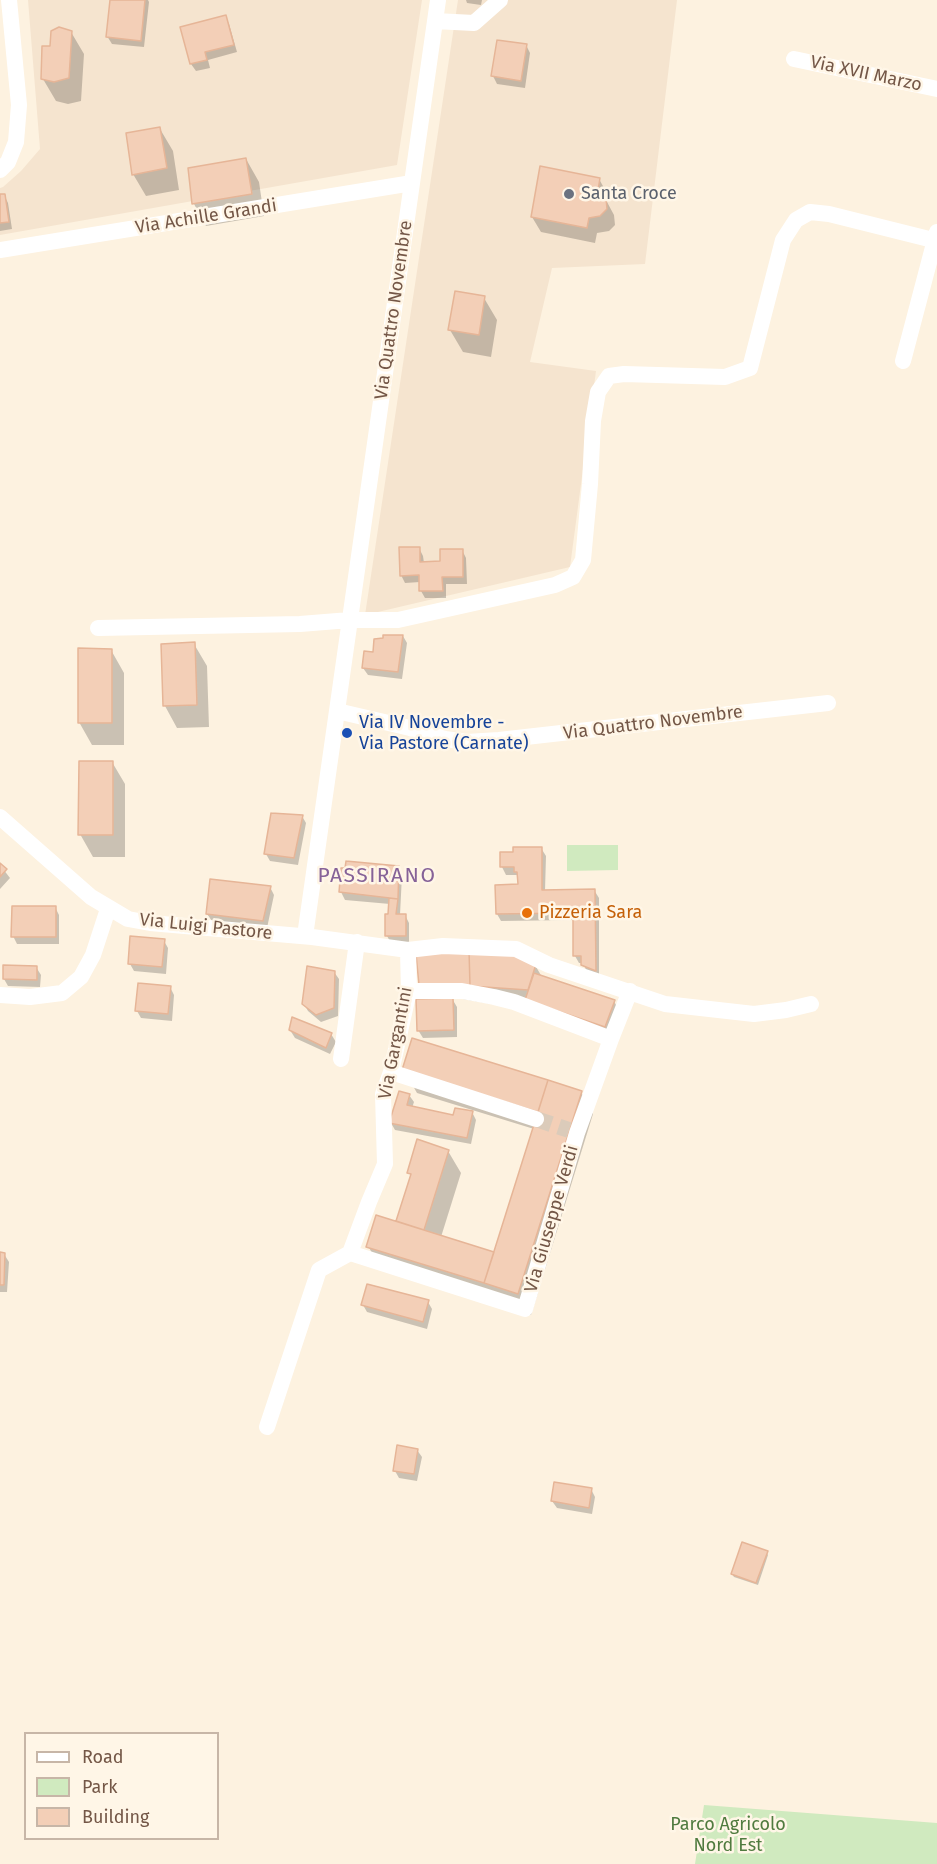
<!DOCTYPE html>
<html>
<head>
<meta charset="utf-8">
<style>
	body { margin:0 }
	#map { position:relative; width:937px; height:1864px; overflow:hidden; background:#fdf2e0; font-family:"Fira Sans",sans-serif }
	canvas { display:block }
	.legend { position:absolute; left:24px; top:1732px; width:195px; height:108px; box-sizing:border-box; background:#fff6e7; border:2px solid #c7b6a7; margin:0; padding:8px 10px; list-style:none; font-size:18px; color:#745747 }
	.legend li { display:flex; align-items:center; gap:12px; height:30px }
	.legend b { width:30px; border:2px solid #c7b6a7 }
</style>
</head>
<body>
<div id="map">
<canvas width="937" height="1864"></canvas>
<ul class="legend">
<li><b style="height:8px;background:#fff"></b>Road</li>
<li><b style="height:16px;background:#d0eabf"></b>Park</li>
<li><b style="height:16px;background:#f3cfb7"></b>Building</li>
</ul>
</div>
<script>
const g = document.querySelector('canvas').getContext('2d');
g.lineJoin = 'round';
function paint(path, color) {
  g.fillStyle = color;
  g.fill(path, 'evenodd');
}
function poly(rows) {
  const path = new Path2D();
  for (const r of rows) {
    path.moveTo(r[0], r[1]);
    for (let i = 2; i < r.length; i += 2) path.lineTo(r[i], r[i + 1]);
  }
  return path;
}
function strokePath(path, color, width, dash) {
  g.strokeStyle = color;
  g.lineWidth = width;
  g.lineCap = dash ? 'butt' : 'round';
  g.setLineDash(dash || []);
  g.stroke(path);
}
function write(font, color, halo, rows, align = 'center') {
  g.font = font + ' "Fira Sans",sans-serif';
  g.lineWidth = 5;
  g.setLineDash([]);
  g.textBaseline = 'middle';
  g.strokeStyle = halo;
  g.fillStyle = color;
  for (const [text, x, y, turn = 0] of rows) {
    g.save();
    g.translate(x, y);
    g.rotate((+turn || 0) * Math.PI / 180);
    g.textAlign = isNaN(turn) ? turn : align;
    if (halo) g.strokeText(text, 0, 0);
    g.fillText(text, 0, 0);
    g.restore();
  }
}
paint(poly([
	[28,0,422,0,397,165,0,235,0,188,3,187,21,171,40,149],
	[458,0,677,0,645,264,552,268,530,362,596,371,570,567,365,615]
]), '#f5e4cf');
paint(poly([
	[567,845,618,845,618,870,567,871],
	[704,1805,937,1823,937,1864,695,1864]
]), '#d0eabf');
paint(poly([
	[111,0,148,0,149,2,144,47,112,44,107,36],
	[466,0,482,0,481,5,467,3],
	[225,16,229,24,237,52,208,60,210,68,196,71,191,64,182,28],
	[71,32,84,54,81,101,68,104,56,101,43,79,51,47],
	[526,45,530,53,525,88,497,84,493,76],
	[160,129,173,151,179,190,146,196,133,174],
	[246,159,259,182,264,216,206,226,194,204,189,170],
	[599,179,608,195,607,202,614,215,615,225,609,231,597,233,595,243,541,232,532,217],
	[4,195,8,203,12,229,0,231,0,196],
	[484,298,497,320,491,357,463,352,450,330],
	[419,548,423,556,424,563,442,563,462,550,466,558,467,584,446,584,446,598,425,598,421,591,420,582,405,583,401,575],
	[403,636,407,643,402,679,368,675,363,668,374,654],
	[194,644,207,666,209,727,177,728,165,706],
	[111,650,124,673,124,745,92,745,79,722],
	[112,762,125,784,125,857,93,857,80,834],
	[302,816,306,823,298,865,270,861,266,854],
	[541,848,546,856,545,891,594,890,599,898,599,977,587,972,583,963,579,963,575,956,574,920,501,921,497,914,519,886,519,879,517,875,506,875,502,867,501,854],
	[0,865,10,878,0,889],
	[398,868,402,875,400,915,405,915,409,923,409,943,391,943,387,936,390,904,345,900,341,892],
	[270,887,274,895,267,928,212,921,207,914],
	[55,907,59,915,59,944,17,944,13,936],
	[164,941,168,948,166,974,134,971,130,964],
	[535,965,542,977,614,1001,620,1013,612,1038,533,1011,451,997,457,1007,457,1037,423,1038,418,1030,418,1000],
	[36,967,41,975,40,987,8,986,4,979],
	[334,972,339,979,338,1016,321,1022,308,1011,304,1004],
	[170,987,174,995,172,1021,141,1018,137,1011],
	[290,1030,331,1034,336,1042,330,1054,295,1038],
	[404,1070,581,1092,593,1114,531,1315,499,1305,375,1258,368,1246,397,1223,412,1178,409,1173,448,1151,461,1173,441,1237,495,1254,534,1129,417,1093],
	[409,1095,414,1102,412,1108,454,1117,472,1112,476,1120,471,1144,395,1130,391,1123],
	[0,1254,4,1254,9,1262,7,1292,0,1292],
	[428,1302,432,1309,427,1329,367,1312,363,1305],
	[417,1450,422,1457,417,1481,399,1478,395,1471],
	[591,1489,595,1497,592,1514,557,1508,552,1501],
	[766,1552,768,1555,758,1585,734,1577,732,1574]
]), '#0003');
const building = poly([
	[110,0,145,0,141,41,106,37,110,0],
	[226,15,234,45,205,52,207,60,190,64,180,27,226,15],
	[59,27,72,31,69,78,54,82,41,79,42,46,50,46,51,31,59,27],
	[497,40,527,44,521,81,491,76,497,40],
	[160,127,167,168,132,175,126,133,160,127],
	[246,158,252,194,192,204,188,168,246,158],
	[540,166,600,178,598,190,606,198,607,209,600,216,589,218,587,228,531,217,540,166],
	[0,194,5,194,9,222,0,223,0,194],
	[455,291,485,296,479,335,448,330,455,291],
	[399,547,420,547,420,562,440,561,440,549,463,549,463,577,442,577,443,591,419,591,419,575,400,576,399,547],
	[383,635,403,635,398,672,362,668,364,651,373,652,374,639,383,638,383,635],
	[195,642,197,705,163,706,161,644,195,642],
	[78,648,112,649,112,723,78,723,78,648],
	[79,761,113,761,113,835,78,835,79,761],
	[271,813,303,815,294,858,264,854,271,813],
	[513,847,542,847,542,890,595,889,596,971,581,965,581,956,573,956,573,913,496,914,495,885,518,884,517,872,514,872,514,867,500,867,500,852,513,852,513,847],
	[346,861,399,866,398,899,339,892,341,868,345,868,346,861],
	[0,863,7,869,0,877,0,863],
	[210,879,271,886,263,921,206,914,210,879],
	[389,898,398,899,396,914,406,914,406,936,385,936,385,914,388,914,389,898],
	[12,906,56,906,56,937,11,937,12,906],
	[130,936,165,939,162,967,128,964,130,936],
	[469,950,516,956,536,964,528,990,470,986,469,950],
	[469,950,470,986,419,985,416,954,469,950],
	[3,965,37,966,37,980,3,979,3,965],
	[307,966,335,971,334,1008,316,1015,302,1004,307,966],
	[534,973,615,1000,605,1027,525,1000,534,973],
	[138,983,171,986,168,1014,135,1011,138,983],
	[453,998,454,1030,417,1031,416,999,453,998],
	[292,1017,332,1033,326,1048,289,1030,292,1017],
	[412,1038,548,1080,538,1112,402,1070,412,1038],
	[548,1080,582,1091,518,1294,484,1283,548,1080],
	[399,1091,410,1094,407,1105,453,1115,455,1108,473,1111,467,1138,389,1123,399,1091],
	[417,1139,449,1150,424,1230,396,1221,411,1174,407,1173,417,1139],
	[376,1215,494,1252,484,1283,366,1247,376,1215],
	[0,1252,5,1253,4,1285,0,1285,0,1252],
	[367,1284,429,1300,423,1322,361,1305,367,1284],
	[397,1445,418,1449,414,1474,393,1471,397,1445],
	[554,1482,592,1488,589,1508,551,1501,554,1482],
	[742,1542,768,1551,756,1583,731,1574,742,1542]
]);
paint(building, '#f3cfb7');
strokePath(building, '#e6b597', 1.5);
strokePath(poly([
	[536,1119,569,1130]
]), '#dbcbba', 16, [16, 8]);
strokePath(poly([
	[435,21,474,23,500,0],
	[794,59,937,89],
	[0,170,8,162,16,142,19,105,9,0],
	[0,250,412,183],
	[903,361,937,232],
	[98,628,300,624,350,620,398,620,555,585,573,577,583,560,590,484,593,421,598,392,609,376,624,374,725,377,750,368,783,240,796,220,810,212,829,214,937,241],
	[337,711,410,728,445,739,467,742,499,740,828,703],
	[0,817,91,897,128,919,150,923,312,937,408,950,443,946,516,949,549,965,665,1004,754,1014,786,1010,811,1004],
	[305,936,438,0],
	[409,991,462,991,494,997,514,1002,611,1039],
	[0,995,30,997,62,993,81,977,93,955,108,909],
	[341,1059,357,942],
	[391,1072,536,1119],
	[350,1253,525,1309,577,1133,611,1039,630,991],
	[267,1427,319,1270,350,1253,369,1202,385,1164,383,1094,391,1072,409,991,408,950]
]), '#fff', 16);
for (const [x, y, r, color] of [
	[569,194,6,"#6b7280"],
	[347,733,6,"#1a4fb4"],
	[527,913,6,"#e8710a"]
]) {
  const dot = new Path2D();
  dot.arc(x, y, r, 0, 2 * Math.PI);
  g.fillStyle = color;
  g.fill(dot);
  strokePath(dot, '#fff6e7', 2);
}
write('18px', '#745747', '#fff6e7', [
	["Via XVII Marzo",866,74,12],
	["Via Achille Grandi",206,217,-9],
	["Via Quattro Novembre",394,310,-82],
	["Via Quattro Novembre",653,723,-7],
	["Via Luigi Pastore",206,927,6],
	["Via Gargantini",396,1043,-79],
	["Via Giuseppe Verdi",552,1219,-74]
]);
write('18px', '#5b616d', '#fff6e7', [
	["Santa Croce",581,194]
], 'left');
write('18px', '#164399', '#fff6e7', [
	["Via IV Novembre -",359,723],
	["Via Pastore (Carnate)",359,744]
], 'left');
write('18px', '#c56008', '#fff6e7', [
	["Pizzeria Sara",539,913]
], 'left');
write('18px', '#507b3f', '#fff6e7', [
	["Parco Agricolo",728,1825],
	["Nord Est",728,1846]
]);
g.letterSpacing = '1.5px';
write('21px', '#866298', '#fff6e7', [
	["PASSIRANO",377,876]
]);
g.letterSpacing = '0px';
</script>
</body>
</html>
